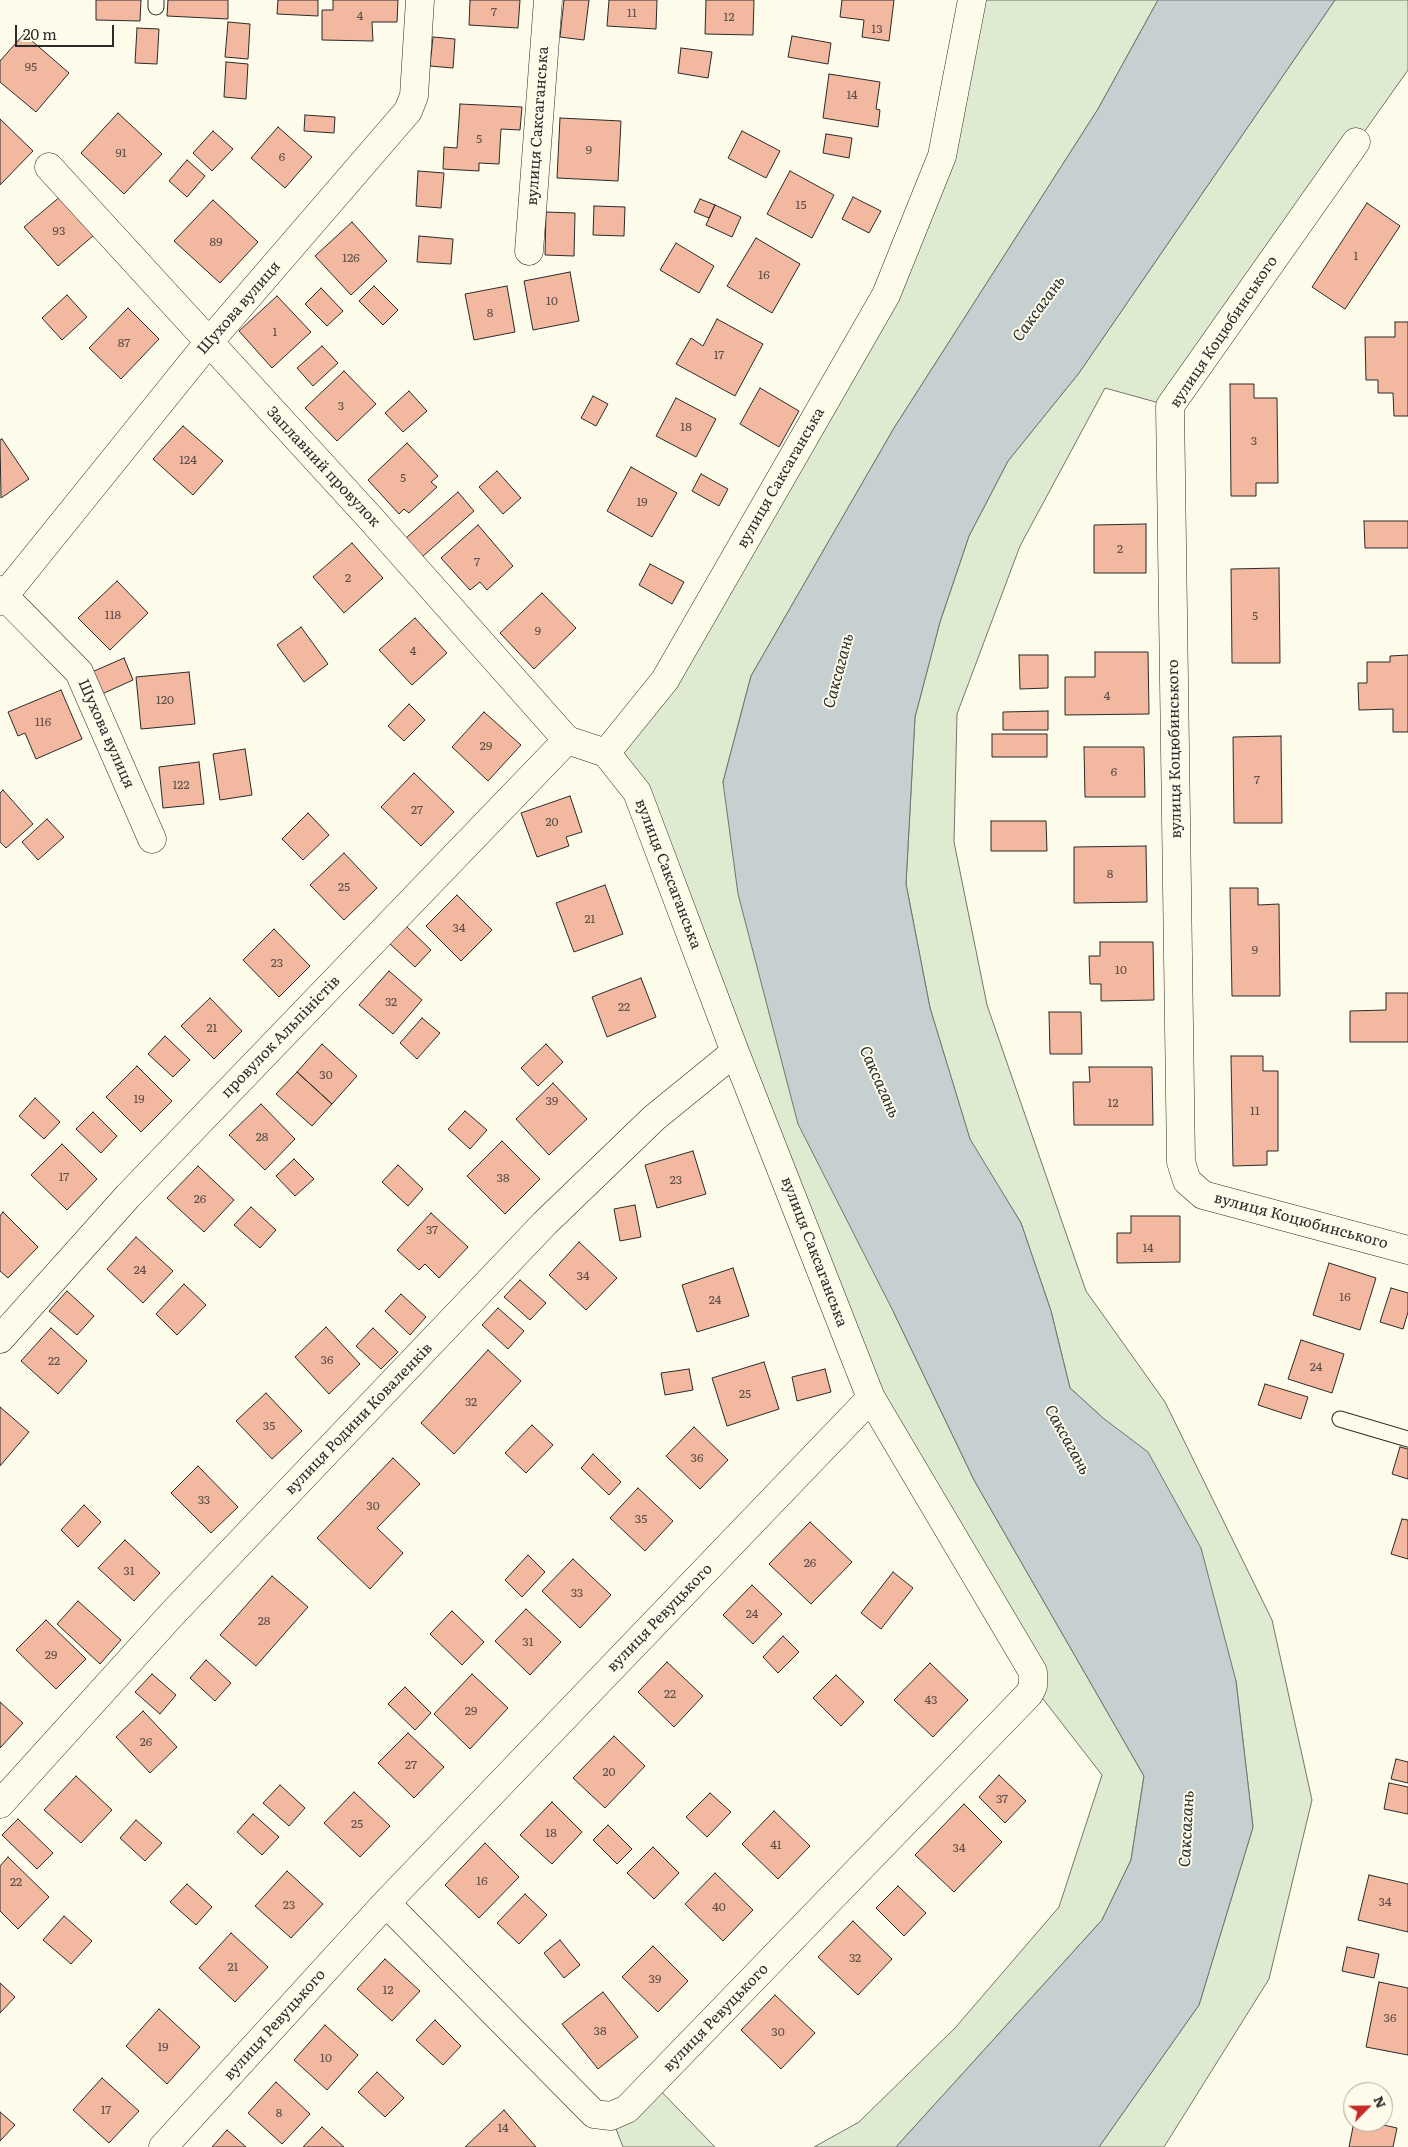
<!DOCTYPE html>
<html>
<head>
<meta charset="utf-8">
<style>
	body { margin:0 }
	#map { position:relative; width:1408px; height:2147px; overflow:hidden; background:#fdfbea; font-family:Literata,serif }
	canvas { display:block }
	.north { position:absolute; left:1343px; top:2082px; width:50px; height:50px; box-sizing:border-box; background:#fdfbea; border:1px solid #a9a89e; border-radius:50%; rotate:67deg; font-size:14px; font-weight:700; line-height:20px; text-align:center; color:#2b2b2b }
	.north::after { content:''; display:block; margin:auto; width:18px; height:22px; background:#c62828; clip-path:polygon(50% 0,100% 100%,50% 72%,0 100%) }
	.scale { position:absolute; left:15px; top:25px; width:99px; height:22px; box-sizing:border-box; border:2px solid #2b2b2b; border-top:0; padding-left:6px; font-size:15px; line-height:18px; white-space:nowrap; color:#2b2b2b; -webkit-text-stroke:4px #fdfbea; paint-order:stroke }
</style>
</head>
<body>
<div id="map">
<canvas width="1408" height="2147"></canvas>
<div class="north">N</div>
<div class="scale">20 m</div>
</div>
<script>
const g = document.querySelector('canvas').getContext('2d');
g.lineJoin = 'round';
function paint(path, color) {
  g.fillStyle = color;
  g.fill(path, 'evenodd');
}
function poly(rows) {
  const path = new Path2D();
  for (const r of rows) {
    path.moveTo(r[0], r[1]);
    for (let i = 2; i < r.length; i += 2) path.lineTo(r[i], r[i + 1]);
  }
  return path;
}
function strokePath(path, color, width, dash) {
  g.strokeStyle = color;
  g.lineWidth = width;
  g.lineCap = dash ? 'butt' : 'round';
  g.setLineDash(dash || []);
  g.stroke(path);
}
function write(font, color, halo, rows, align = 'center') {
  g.font = font + ' Literata,serif';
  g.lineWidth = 4;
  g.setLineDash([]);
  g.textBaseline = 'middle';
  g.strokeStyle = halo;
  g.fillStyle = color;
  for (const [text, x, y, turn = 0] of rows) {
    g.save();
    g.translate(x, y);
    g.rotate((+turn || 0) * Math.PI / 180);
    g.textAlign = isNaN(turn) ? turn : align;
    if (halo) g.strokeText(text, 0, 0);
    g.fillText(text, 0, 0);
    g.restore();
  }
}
const green = poly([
	[972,0,1158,0,1098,109,894,428,751,676,723,782,894,1313,974,1480,1144,1776,1131,1860,1102,1920,896,2147,814,2147,859,2122,955,2028,1059,1907,1102,1775,1033,1686,871,1398,735,1052,606,753,886,295,942,156,972,0],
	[1335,0,1408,0,1408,70,1170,406,1105,388,1020,546,957,714,954,842,987,1005,1086,1291,1165,1402,1272,1620,1312,1800,1269,1979,1164,2147,1099,2147,1199,2005,1253,1827,1236,1681,1103,1418,1070,1388,1051,1311,1021,1223,970,1140,930,1008,906,884,915,717,940,622,969,536,1008,461,1079,373,1335,0],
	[653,2083,715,2147,623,2147,611,2116,653,2083]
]);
paint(green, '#deebd1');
strokePath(green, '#74746e', 1);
const water = poly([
	[1158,0,1335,0,1079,373,1008,461,969,536,940,622,915,717,906,884,930,1008,970,1139,1021,1223,1051,1311,1070,1388,1103,1418,1148,1452,1201,1548,1236,1681,1253,1827,1199,2005,1099,2147,896,2147,1102,1920,1131,1860,1144,1776,974,1480,894,1313,798,1124,738,894,723,782,751,676,894,428,1098,109,1158,0]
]);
paint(water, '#c7d0d0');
strokePath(water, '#74746e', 1);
const building = poly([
	[96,0,141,0,140,21,96,20,96,0],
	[168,0,228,0,228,19,167,16,168,0],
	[278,0,318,0,318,16,277,14,278,0],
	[333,0,398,0,397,22,372,22,373,41,322,40,322,10,333,10,333,0],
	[470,0,520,0,518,28,469,25,470,0],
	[564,0,589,0,584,40,560,37,564,0],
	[609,0,657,0,656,29,607,26,609,0],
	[706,0,754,0,753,35,705,34,706,0],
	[842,0,894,0,889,41,862,37,864,20,840,17,842,0],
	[228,22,250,24,248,59,225,57,228,22],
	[137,28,159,29,157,64,135,63,137,28],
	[24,34,69,73,36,112,0,82,0,61,24,34],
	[792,36,831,43,828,64,788,57,792,36],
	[433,37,455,39,453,68,430,66,433,37],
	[681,48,712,52,708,78,678,73,681,48],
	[226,62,248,64,246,99,224,97,226,62],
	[829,74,880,82,876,109,880,110,878,127,823,118,829,74],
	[460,104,522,107,520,130,501,129,499,164,479,163,479,171,443,169,444,147,457,148,460,104],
	[118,113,162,154,124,194,81,153,118,113],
	[305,115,335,117,334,133,304,131,305,115],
	[560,118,621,121,618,181,557,178,560,118],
	[0,119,33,151,0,185,0,119],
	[278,127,312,157,285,188,251,158,278,127],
	[213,131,233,149,212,171,193,153,213,131],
	[742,131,780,151,766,178,728,158,742,131],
	[826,134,852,138,849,158,823,153,826,134],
	[187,160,205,176,187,197,169,181,187,160],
	[418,171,444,173,441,208,416,206,418,171],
	[790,171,834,195,812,238,767,214,790,171],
	[61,196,94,235,58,266,24,227,61,196],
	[853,197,881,211,869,233,842,219,853,197],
	[700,199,715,205,709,218,694,212,700,199],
	[213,200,258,242,220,283,174,241,213,200],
	[1367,203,1400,226,1345,309,1312,287,1367,203],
	[715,205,741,217,732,237,706,225,715,205],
	[594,206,625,207,624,236,593,235,594,206],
	[546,212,575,213,574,256,545,255,546,212],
	[352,222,387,261,351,295,315,256,352,222],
	[419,236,453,239,451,264,417,262,419,236],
	[756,238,800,264,772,313,727,286,756,238],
	[676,243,714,266,699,293,660,270,676,243],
	[570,272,579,321,533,330,524,281,570,272],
	[374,286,398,310,383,325,359,301,374,286],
	[507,286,515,332,474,340,465,294,507,286],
	[321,288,343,311,327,326,305,304,321,288],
	[67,295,87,317,62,340,42,318,67,295],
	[277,296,311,332,272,368,239,331,277,296],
	[128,308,159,339,121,379,89,348,128,308],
	[717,319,763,344,735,396,676,364,691,338,703,346,717,319],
	[1395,322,1408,322,1408,416,1394,416,1393,393,1378,393,1378,380,1366,380,1365,337,1395,337,1395,322],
	[322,346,338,363,313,386,297,368,322,346],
	[344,371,376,404,337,441,305,408,344,371],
	[1230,384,1254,384,1254,398,1277,398,1278,483,1256,483,1256,496,1231,496,1230,384],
	[760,388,799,411,779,447,740,424,760,388],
	[409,391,427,411,403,432,385,413,409,391],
	[593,396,608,404,596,426,581,418,593,396],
	[676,398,716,419,696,457,656,436,676,398],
	[183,426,223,461,193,495,153,459,183,426],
	[2,439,29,479,1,498,0,440,2,439],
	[407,443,438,476,431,482,437,487,409,513,404,509,399,514,368,480,407,443],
	[631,467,677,493,652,537,607,511,631,467],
	[497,471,521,498,503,514,479,487,497,471],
	[701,474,728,489,719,506,692,491,701,474],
	[458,492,474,511,422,557,406,538,458,492],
	[1364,521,1408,521,1408,548,1365,548,1364,521],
	[1146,524,1146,573,1094,573,1094,525,1146,524],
	[478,525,513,566,487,590,480,582,470,590,441,558,478,525],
	[352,543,383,578,344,613,313,577,352,543],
	[650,564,684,582,672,604,639,585,650,564],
	[1279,568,1280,663,1232,663,1231,569,1279,568],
	[117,581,148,613,110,650,78,618,117,581],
	[542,593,576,628,534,669,500,633,542,593],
	[415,618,447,653,412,685,379,650,415,618],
	[301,627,328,664,304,682,277,645,301,627],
	[1095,652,1148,652,1149,714,1065,715,1065,677,1095,677,1095,652],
	[1019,655,1048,655,1048,688,1020,689,1019,655],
	[1408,655,1408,732,1393,732,1393,709,1359,710,1358,683,1367,683,1367,662,1390,662,1390,656,1408,655],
	[124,658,133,680,102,694,92,672,124,658],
	[189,672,195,724,141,729,136,677,189,672],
	[61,690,82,739,36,759,25,733,18,736,8,712,61,690],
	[409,704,425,720,404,741,388,726,409,704],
	[1048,711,1048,730,1003,730,1003,712,1048,711],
	[484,712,521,745,488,781,452,747,484,712],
	[992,734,1047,734,1047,757,992,757,992,734],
	[1281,736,1282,823,1234,823,1233,737,1281,736],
	[1084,747,1144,747,1145,797,1085,797,1084,747],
	[245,749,252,795,220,800,213,754,245,749],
	[199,762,204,804,163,808,159,767,199,762],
	[414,773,454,812,421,846,381,807,414,773],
	[3,790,33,824,6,848,0,842,0,793,3,790],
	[570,796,582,832,566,837,569,846,537,857,521,813,570,796],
	[308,813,329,835,303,860,282,839,308,813],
	[47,819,64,837,38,860,22,842,47,819],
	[991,821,1046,821,1047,851,991,851,991,821],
	[1146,846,1147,902,1074,903,1074,847,1146,846],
	[344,853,377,888,344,920,310,885,344,853],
	[605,885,623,934,574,952,556,903,605,885],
	[1230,888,1258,888,1258,905,1279,904,1280,996,1232,996,1230,888],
	[457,895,492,930,461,961,426,926,457,895],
	[406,926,431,950,415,967,390,944,406,926],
	[274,929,310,966,279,997,243,960,274,929],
	[1100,942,1153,942,1154,1000,1101,1001,1101,984,1090,984,1089,956,1100,956,1100,942],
	[389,971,422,1000,393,1034,359,1005,389,971],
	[641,978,656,1017,607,1037,592,997,641,978],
	[1386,993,1408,993,1408,1042,1350,1042,1350,1011,1386,1010,1386,993],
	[210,998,242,1031,214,1059,181,1026,210,998],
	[1049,1012,1081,1012,1082,1054,1050,1054,1049,1012],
	[422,1018,440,1033,417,1059,400,1043,422,1018],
	[165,1036,190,1060,173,1077,148,1054,165,1036],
	[322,1044,357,1076,332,1104,297,1072,322,1044],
	[546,1044,563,1062,538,1086,521,1068,546,1044],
	[1231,1056,1263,1056,1263,1071,1278,1071,1278,1151,1267,1151,1267,1165,1233,1166,1231,1056],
	[137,1066,172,1101,141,1132,106,1097,137,1066],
	[1089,1067,1152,1067,1153,1125,1074,1125,1073,1082,1090,1082,1089,1067],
	[297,1072,332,1104,312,1126,276,1094,297,1072],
	[553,1083,587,1119,549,1155,516,1119,553,1083],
	[35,1098,60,1122,44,1139,19,1116,35,1098],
	[261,1104,295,1139,265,1170,229,1135,261,1104],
	[465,1111,487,1130,470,1149,448,1129,465,1111],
	[93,1112,117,1136,101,1153,76,1129,93,1112],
	[502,1141,540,1179,505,1214,467,1176,502,1141],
	[62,1144,97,1179,67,1210,31,1175,62,1144],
	[693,1151,706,1194,657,1208,645,1165,693,1151],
	[294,1159,314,1179,295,1196,276,1176,294,1159],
	[398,1165,423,1189,408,1206,382,1182,398,1165],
	[198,1166,234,1200,204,1232,167,1198,198,1166],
	[635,1205,641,1237,620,1241,614,1209,635,1205],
	[251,1207,276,1230,260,1248,234,1225,251,1207],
	[3,1212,38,1247,8,1278,0,1271,0,1216,3,1212],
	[431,1213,468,1247,439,1278,425,1264,419,1270,397,1250,431,1213],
	[1131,1216,1180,1216,1180,1262,1117,1263,1117,1233,1131,1233,1131,1216],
	[136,1237,173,1271,143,1303,107,1269,136,1237],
	[579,1242,617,1278,586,1310,549,1275,579,1242],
	[1329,1263,1376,1278,1360,1330,1313,1315,1329,1263],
	[733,1268,749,1316,697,1332,682,1285,733,1268],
	[520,1280,546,1303,530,1320,504,1297,520,1280],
	[184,1284,206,1305,177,1335,156,1314,184,1284],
	[1391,1288,1408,1293,1408,1312,1403,1329,1380,1322,1391,1288],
	[67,1291,94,1316,77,1335,49,1311,67,1291],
	[401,1294,426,1317,410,1335,385,1311,401,1294],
	[498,1308,524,1331,508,1349,482,1325,498,1308],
	[326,1327,360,1364,329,1394,295,1357,326,1327],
	[51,1328,87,1361,58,1394,21,1361,51,1328],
	[373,1328,398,1352,381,1369,356,1346,373,1328],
	[1301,1340,1344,1354,1332,1393,1288,1379,1301,1340],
	[488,1350,521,1381,454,1454,421,1423,488,1350],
	[764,1362,779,1409,727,1426,712,1378,764,1362],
	[689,1369,693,1390,665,1395,661,1373,689,1369],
	[825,1369,831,1392,797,1401,792,1377,825,1369],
	[1265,1384,1308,1397,1301,1419,1258,1405,1265,1384],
	[266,1393,302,1431,272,1459,236,1421,266,1393],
	[0,1407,29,1432,0,1466,0,1407],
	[532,1425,553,1445,526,1473,505,1453,532,1425],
	[694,1427,728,1460,700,1489,666,1456,694,1427],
	[1400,1447,1408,1449,1408,1479,1392,1474,1400,1447],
	[593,1454,621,1482,609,1495,581,1468,593,1454],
	[393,1458,420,1484,377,1528,403,1553,370,1589,317,1538,393,1458],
	[198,1466,238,1507,211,1533,171,1493,198,1466],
	[638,1488,673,1521,645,1551,610,1518,638,1488],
	[84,1505,101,1522,78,1547,61,1530,84,1505],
	[1402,1519,1408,1520,1408,1559,1391,1554,1402,1519],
	[810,1522,852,1562,811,1604,769,1564,810,1522],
	[125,1540,160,1573,134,1601,98,1568,125,1540],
	[528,1555,545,1572,522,1597,505,1580,528,1555],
	[573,1559,611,1595,580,1628,542,1591,573,1559],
	[893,1572,913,1588,881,1629,861,1613,893,1572],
	[272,1576,308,1607,256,1666,220,1635,272,1576],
	[752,1585,782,1614,753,1644,723,1615,752,1585],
	[78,1601,121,1640,100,1664,57,1624,78,1601],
	[526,1609,561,1642,530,1675,495,1641,526,1609],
	[452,1611,484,1642,462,1665,430,1634,452,1611],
	[46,1620,86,1659,56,1689,16,1650,46,1620],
	[783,1636,799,1652,778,1673,763,1657,783,1636],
	[206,1660,231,1683,215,1701,190,1678,206,1660],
	[667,1662,703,1696,674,1727,638,1692,667,1662],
	[930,1663,968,1700,933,1737,894,1700,930,1663],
	[152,1674,176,1695,160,1714,135,1692,152,1674],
	[472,1674,508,1708,470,1749,434,1714,472,1674],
	[836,1675,864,1702,841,1726,813,1698,836,1675],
	[405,1687,431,1713,415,1730,388,1704,405,1687],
	[0,1702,23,1723,0,1748,0,1702],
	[143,1711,177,1747,150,1773,116,1737,143,1711],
	[408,1733,444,1767,414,1798,378,1763,408,1733],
	[614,1736,645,1766,605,1808,573,1778,614,1736],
	[1396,1759,1408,1762,1408,1783,1391,1779,1396,1759],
	[999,1775,1026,1801,1005,1823,979,1797,999,1775],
	[76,1776,112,1810,81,1843,44,1810,76,1776],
	[1389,1783,1408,1787,1408,1814,1384,1809,1389,1783],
	[280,1785,305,1808,289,1826,263,1803,280,1785],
	[354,1792,390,1826,360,1857,324,1823,354,1792],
	[710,1793,731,1812,707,1837,686,1817,710,1793],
	[552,1802,582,1832,552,1864,520,1835,552,1802],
	[964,1804,1002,1842,954,1892,915,1855,964,1804],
	[774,1811,810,1846,778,1879,742,1844,774,1811],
	[253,1814,279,1837,262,1855,237,1832,253,1814],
	[18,1819,53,1853,37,1869,2,1835,18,1819],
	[136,1820,162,1843,145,1861,120,1838,136,1820],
	[608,1825,632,1849,617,1864,593,1840,608,1825],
	[485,1843,519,1877,479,1918,445,1885,485,1843],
	[653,1847,679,1873,654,1899,627,1873,653,1847],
	[8,1857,49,1897,18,1929,0,1911,0,1866,8,1857],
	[287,1871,323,1904,291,1938,255,1906,287,1871],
	[715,1873,753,1910,723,1941,685,1904,715,1873],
	[1369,1875,1408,1884,1408,1932,1358,1920,1369,1875],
	[187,1884,212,1907,196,1925,170,1902,187,1884],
	[898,1886,926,1913,904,1936,876,1908,898,1886],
	[525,1894,547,1915,519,1944,497,1923,525,1894],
	[64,1916,92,1941,71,1964,43,1940,64,1916],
	[853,1921,892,1959,858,1995,818,1957,853,1921],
	[231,1933,268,1967,235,2002,199,1968,231,1933],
	[560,1940,580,1965,564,1978,544,1953,560,1940],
	[653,1946,688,1981,658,2012,622,1977,653,1946],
	[1347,1947,1379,1954,1374,1978,1342,1971,1347,1947],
	[385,1959,420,1991,392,2021,357,1989,385,1959],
	[1379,1982,1408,1988,1408,2055,1366,2047,1379,1982],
	[0,1983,15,1997,0,2013,0,1983],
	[603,1992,638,2037,598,2069,562,2024,603,1992],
	[775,1995,815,2033,781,2069,741,2030,775,1995],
	[159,2009,200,2047,167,2084,126,2046,159,2009],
	[435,2020,461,2046,443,2065,416,2040,435,2020],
	[325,2025,358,2055,327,2090,294,2060,325,2025],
	[377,2072,404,2098,385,2117,358,2092,377,2072],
	[102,2078,139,2111,109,2143,73,2110,102,2078],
	[276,2082,310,2114,282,2144,248,2113,276,2082],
	[504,2110,536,2147,465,2147,504,2110],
	[0,2112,15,2125,0,2141,0,2112],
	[1354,2122,1370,2122,1397,2128,1393,2147,1349,2147,1354,2122],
	[322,2127,344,2147,303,2147,322,2127],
	[227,2130,246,2147,212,2147,227,2130]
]);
paint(building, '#f2b8a0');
strokePath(building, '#2b2b2b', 1);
const service = poly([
	[156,7,156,0],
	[1340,1419,1408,1439]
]);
const minor = poly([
	[1356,142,1170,406,1181,1162,1187,1181,1203,1195,1408,1250],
	[49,167,373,521,567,740,606,753],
	[529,251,548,0],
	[0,590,4,596,79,672,152,839],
	[0,601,208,343,408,111,414,96,420,0],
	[0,1339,128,1196,567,740],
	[0,1804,173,1613,545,1223,654,1118,735,1052],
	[386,1903,594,2114,611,2116,627,2109,1029,1694,1033,1686,1033,1672,871,1398,735,1052,637,792,606,753,665,680,886,295,942,156,972,0],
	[163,2147,386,1903,871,1398]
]);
strokePath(service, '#2b2b2b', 17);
strokePath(minor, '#2b2b2b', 29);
strokePath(service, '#fdfbea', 15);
strokePath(minor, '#fdfbea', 28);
write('12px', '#5d4e48', null, [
	["7",494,12],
	["11",632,13],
	["4",360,16],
	["12",729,17],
	["13",877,29],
	["95",31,67],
	["14",852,95],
	["5",479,139],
	["9",589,150],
	["91",121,153],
	["6",282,157],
	["15",801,205],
	["93",59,231],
	["89",216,242],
	["1",1356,256],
	["126",351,258],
	["16",764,275],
	["10",552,301],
	["8",490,313],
	["1",275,332],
	["87",124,343],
	["17",719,355],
	["3",341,406],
	["18",686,427],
	["3",1254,441],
	["124",188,460],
	["5",403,478],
	["19",642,502],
	["2",1120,549],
	["7",477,562],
	["2",348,578],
	["118",113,615],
	["5",1255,616],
	["9",538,631],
	["4",413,651],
	["4",1107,696],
	["120",165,700],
	["116",43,722],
	["29",486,746],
	["6",1114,772],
	["7",1257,780],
	["122",181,785],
	["27",417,810],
	["20",552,822],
	["8",1110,874],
	["25",344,887],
	["21",590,919],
	["34",459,928],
	["9",1255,950],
	["23",277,963],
	["10",1121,970],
	["32",391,1002],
	["22",624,1007],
	["21",212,1028],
	["30",326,1075],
	["19",139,1099],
	["39",552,1101],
	["12",1113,1103],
	["11",1255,1111],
	["28",262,1137],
	["17",64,1177],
	["38",503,1178],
	["23",676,1180],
	["26",200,1199],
	["37",432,1230],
	["14",1148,1248],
	["24",140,1270],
	["34",583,1276],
	["16",1345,1297],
	["24",715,1300],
	["36",327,1360],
	["22",54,1361],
	["24",1316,1367],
	["25",745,1394],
	["32",471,1402],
	["35",269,1426],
	["36",697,1458],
	["33",204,1500],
	["30",373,1506],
	["35",641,1519],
	["26",810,1563],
	["31",129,1571],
	["33",577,1593],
	["24",752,1614],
	["28",264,1621],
	["31",528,1642],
	["29",51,1655],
	["22",670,1694],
	["43",931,1700],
	["29",471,1711],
	["26",146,1742],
	["27",411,1765],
	["20",609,1772],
	["37",1002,1799],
	["25",357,1824],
	["18",551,1833],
	["41",776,1845],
	["34",959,1848],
	["16",482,1881],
	["22",16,1882],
	["34",1385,1902],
	["23",289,1905],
	["40",719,1907],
	["32",855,1958],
	["21",233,1967],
	["39",655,1979],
	["12",388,1990],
	["36",1390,2018],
	["38",600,2031],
	["30",778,2032],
	["19",163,2047],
	["10",326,2058],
	["17",106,2110],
	["8",279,2113],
	["14",503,2128]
]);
write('15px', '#2b2b2b', '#fdfbea', [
	["вулиця Саксаганська",538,126,-86],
	["Шухова вулиця",239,308,-49],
	["вулиця Коцюбинського",1224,332,-56],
	["Заплавний провулок",323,467,47],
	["вулиця Саксаганська",781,478,-60],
	["Шухова вулиця",106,734,66],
	["вулиця Коцюбинського",1175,749,-91],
	["вулиця Саксаганська",668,874,69],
	["провулок Альпіністів",281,1037,-46],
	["вулиця Коцюбинського",1301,1221,15],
	["вулиця Саксаганська",814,1252,69],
	["вулиця Родини Коваленків",359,1419,-46],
	["вулиця Ревуцького",660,1618,-46],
	["вулиця Ревуцького",716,2018,-46],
	["вулиця Ревуцького",275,2025,-48]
]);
write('italic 16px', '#2b2b2b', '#fdfbea', [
	["Саксагань",1039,309,-54],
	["Саксагань",839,671,-75],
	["Саксагань",879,1082,66],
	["Саксагань",1067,1440,61],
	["Саксагань",1187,1829,-87]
]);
</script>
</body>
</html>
